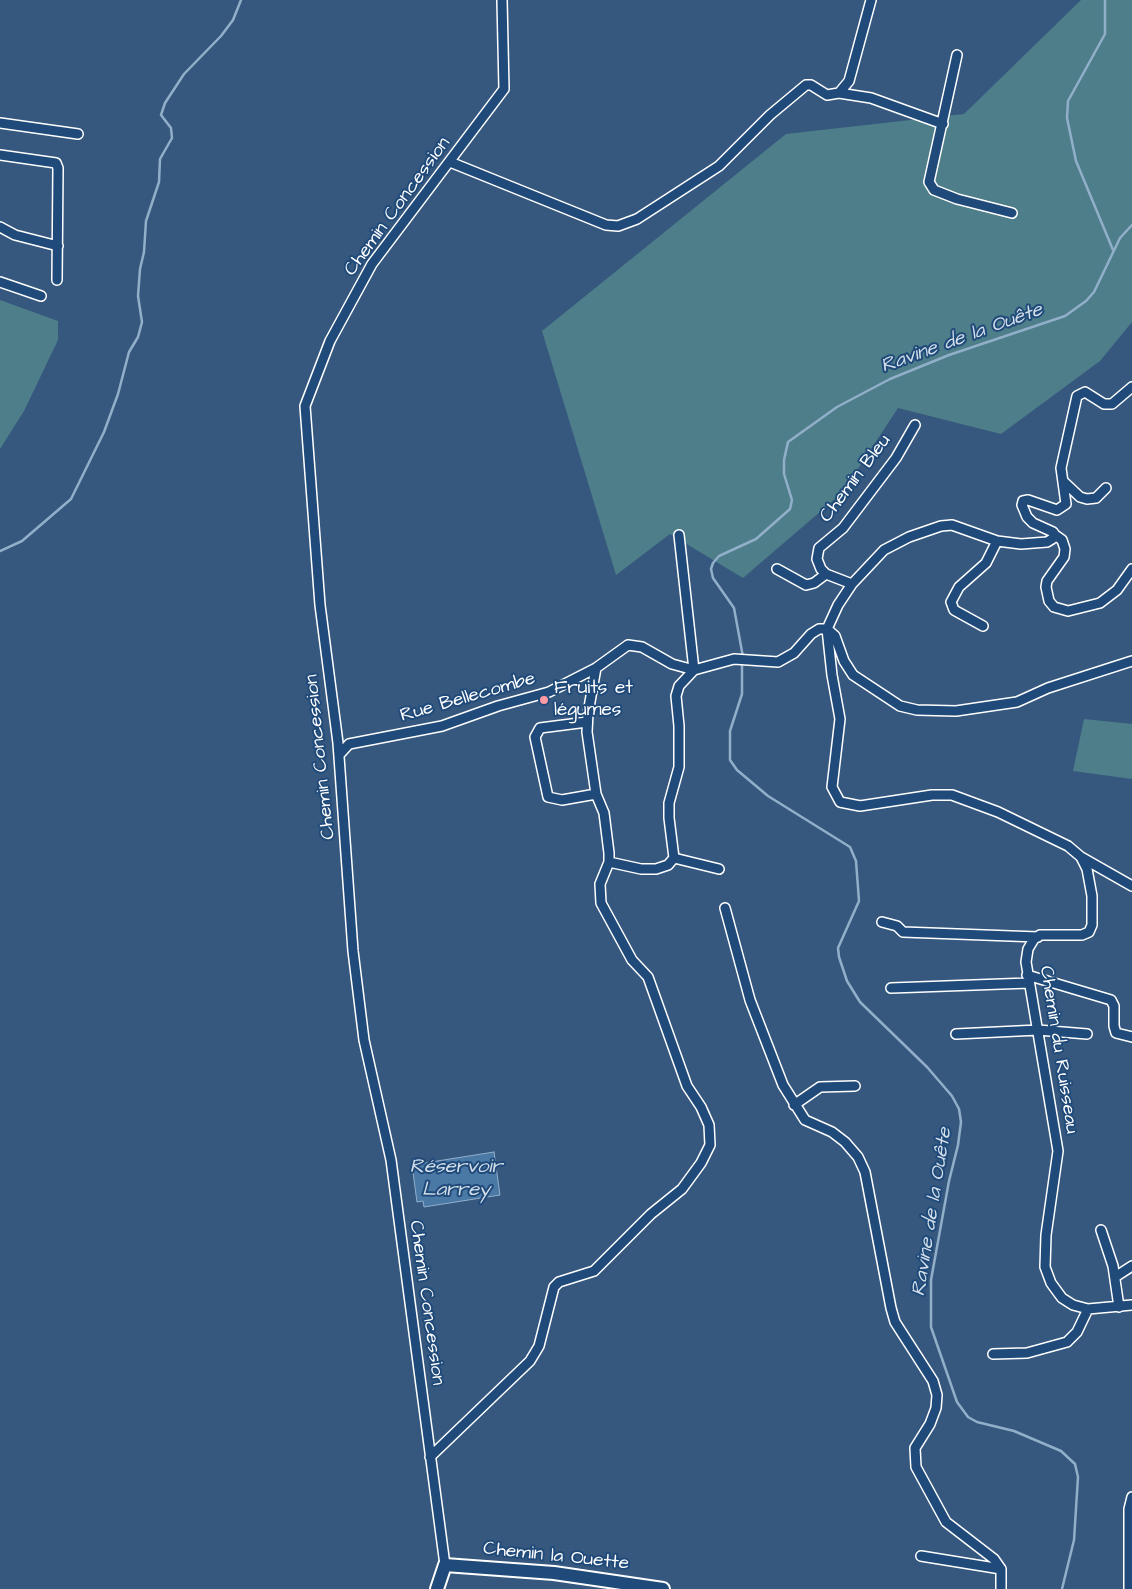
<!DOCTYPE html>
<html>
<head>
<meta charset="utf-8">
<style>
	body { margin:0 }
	canvas { display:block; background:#36587e }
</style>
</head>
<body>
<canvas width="1132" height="1589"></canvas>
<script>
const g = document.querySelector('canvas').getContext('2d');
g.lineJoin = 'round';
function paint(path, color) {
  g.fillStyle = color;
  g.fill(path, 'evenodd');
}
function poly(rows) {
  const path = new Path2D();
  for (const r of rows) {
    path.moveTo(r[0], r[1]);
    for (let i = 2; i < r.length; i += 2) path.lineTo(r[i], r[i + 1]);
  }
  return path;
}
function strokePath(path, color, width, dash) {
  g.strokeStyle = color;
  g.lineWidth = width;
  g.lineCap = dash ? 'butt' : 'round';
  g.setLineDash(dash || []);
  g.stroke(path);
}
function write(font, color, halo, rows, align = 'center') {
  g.font = font + ' "Architects Daughter",sans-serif';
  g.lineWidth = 4;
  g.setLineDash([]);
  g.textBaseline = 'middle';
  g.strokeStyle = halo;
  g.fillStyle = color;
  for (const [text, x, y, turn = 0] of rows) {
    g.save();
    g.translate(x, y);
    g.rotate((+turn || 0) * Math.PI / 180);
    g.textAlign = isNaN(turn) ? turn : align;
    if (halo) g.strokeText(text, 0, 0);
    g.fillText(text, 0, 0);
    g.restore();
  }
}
paint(poly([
	[1081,0,1132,0,1132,322,1100,361,1001,434,898,408,842,493,743,578,670,534,616,575,542,331,786,134,964,114],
	[0,300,58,321,58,340,24,411,0,449],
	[1084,719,1132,724,1132,779,1073,771]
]), '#4d7e89');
const water = poly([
	[494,1152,500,1195,424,1207,423,1201,417,1202,412,1165,494,1152]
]);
paint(water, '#4a79a6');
strokePath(water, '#92afca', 1);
strokePath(poly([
	[1105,0,1105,34,1068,101,1067,118,1076,161,1113,250],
	[0,551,22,541,71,499,104,432,118,394,129,352,138,337,142,322,138,296,140,269,144,252,146,221,159,182,160,159,172,138,171,128,161,115,165,103,184,74,221,36,233,20,241,0],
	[743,657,734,608,713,578,711,569,713,563,719,556,756,539,790,509,792,500,784,474,784,460,788,442,837,407,890,379,949,355,1065,316,1086,301,1094,292,1120,238,1132,225],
	[742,663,742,694,730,731,730,760,737,770,768,796,850,847,856,861,859,901,838,948,839,957,847,981,860,1002,927,1067,952,1096,959,1109,961,1122,958,1145,949,1181,931,1280,931,1327,957,1402,968,1417,977,1422,1014,1431,1061,1451,1075,1464,1078,1477,1074,1540,1062,1589]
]), '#92afca', 2.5);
const street = poly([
	[957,55,929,182,934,190,957,199,1012,213],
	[839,93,871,98,943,124],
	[0,123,78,134],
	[0,155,56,163,58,168,57,280],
	[450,162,606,225,618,226,637,219,719,166,770,115,806,85,811,85,827,95,839,93,849,81,871,0],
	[0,227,15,235,58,246],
	[0,282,41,296],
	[1132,387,1112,404,1104,404,1085,392,1077,396,1061,468,1066,504,1057,510,1028,500,1023,501,1022,505,1027,517,1033,523,1053,532,1055,535,1052,539,1047,542,1021,544,997,541,952,525,941,526,909,537,884,550,852,584,838,605,827,629,832,675,840,719,832,787,840,802,860,806,932,795,952,795,998,812,1068,846,1081,857,1087,869,1092,896,1092,925,1089,932,1082,935,1040,935,1034,939,1028,949,1026,962,1058,1151,1046,1235,1045,1267,1051,1283,1062,1298,1073,1305,1088,1309,1132,1305],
	[1063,481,1080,497,1087,499,1096,498,1106,488],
	[1055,535,1062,540,1065,549,1064,557,1047,581,1046,587,1049,601,1054,607,1068,611,1100,603,1117,590,1132,569],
	[777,569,806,585,814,583,826,574],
	[852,584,826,574,821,569,817,559,819,548,843,528,896,458,915,425],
	[983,626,954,610,951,602,959,587,986,563,997,541],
	[587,722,540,728,535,737,548,797,562,800,596,794],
	[339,755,349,744,442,726,498,706,549,692,596,668,628,645,642,647,672,664,694,670,734,659,778,662,794,653,811,634,819,629,827,629,835,636,844,661,853,675,900,706,917,710,956,711,1017,702,1048,688,1132,661],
	[1081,857,1132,886],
	[674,858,719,869],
	[609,862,641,869,656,869,668,865,674,858,669,818,669,803,679,767,679,726,676,696,679,686,694,670,679,535],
	[725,908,750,1000,783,1085,805,1120,832,1132,845,1142,858,1157,865,1172,891,1308,895,1322,933,1381,937,1395,936,1408,930,1424,915,1448,916,1467,946,1522,994,1559,1001,1569,1001,1589],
	[882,922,897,926,903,932,1038,937],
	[1027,975,1111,1000,1114,1006,1114,1026,1116,1033,1132,1037],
	[891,988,1029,983],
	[956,1034,1038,1030,1087,1034],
	[794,1105,820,1087,855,1086],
	[1101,1230,1113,1266,1119,1307],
	[1115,1277,1132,1266],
	[993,1354,1027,1353,1067,1342,1077,1332,1088,1309],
	[430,1457,530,1361,539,1346,554,1287,559,1282,594,1271,651,1214,682,1189,701,1163,710,1145,709,1125,701,1107,687,1086,648,977,632,960,601,903,600,884,609,862,609,853,604,813,596,794,587,732,588,713,596,668],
	[921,1556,1001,1569],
	[445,1565,391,1160,364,1040,353,951,338,743,320,605,305,406,330,341,372,264,504,89,502,0],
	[1129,1589,1129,1509,1132,1497]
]);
const secondary = poly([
	[437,1589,445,1565,554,1573,663,1589]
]);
strokePath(street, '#fff', 12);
strokePath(secondary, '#fff', 16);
strokePath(street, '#1f4a7a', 9);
strokePath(secondary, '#1f4a7a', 12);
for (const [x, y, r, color] of [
	[544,700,5,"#ff9aa2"]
]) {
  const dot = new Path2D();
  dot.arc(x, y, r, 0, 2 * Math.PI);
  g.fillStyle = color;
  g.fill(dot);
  strokePath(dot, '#1f4a7a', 2);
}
write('19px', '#fff', '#1f4a7a', [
	["Chemin Concession",398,207,-54],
	["Chemin Bleu",856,479,-53],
	["Rue Bellecombe",468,698,-16],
	["Chemin Concession",321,757,-96],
	["Chemin du Ruisseau",1058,1050,81],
	["Chemin Concession",426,1303,82],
	["Chemin la Ouette",556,1557,6]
]);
write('19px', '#fff', '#1f4a7a', [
	["Fruits et",554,689],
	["légumes",554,711]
], 'left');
write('italic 20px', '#d2dee9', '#1f4a7a', [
	["Ravine de la Ouête",962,339,-20],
	["Réservoir",456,1168],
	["Larrey",456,1191],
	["Ravine de la Ouête",933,1212,-81]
]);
</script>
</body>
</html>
